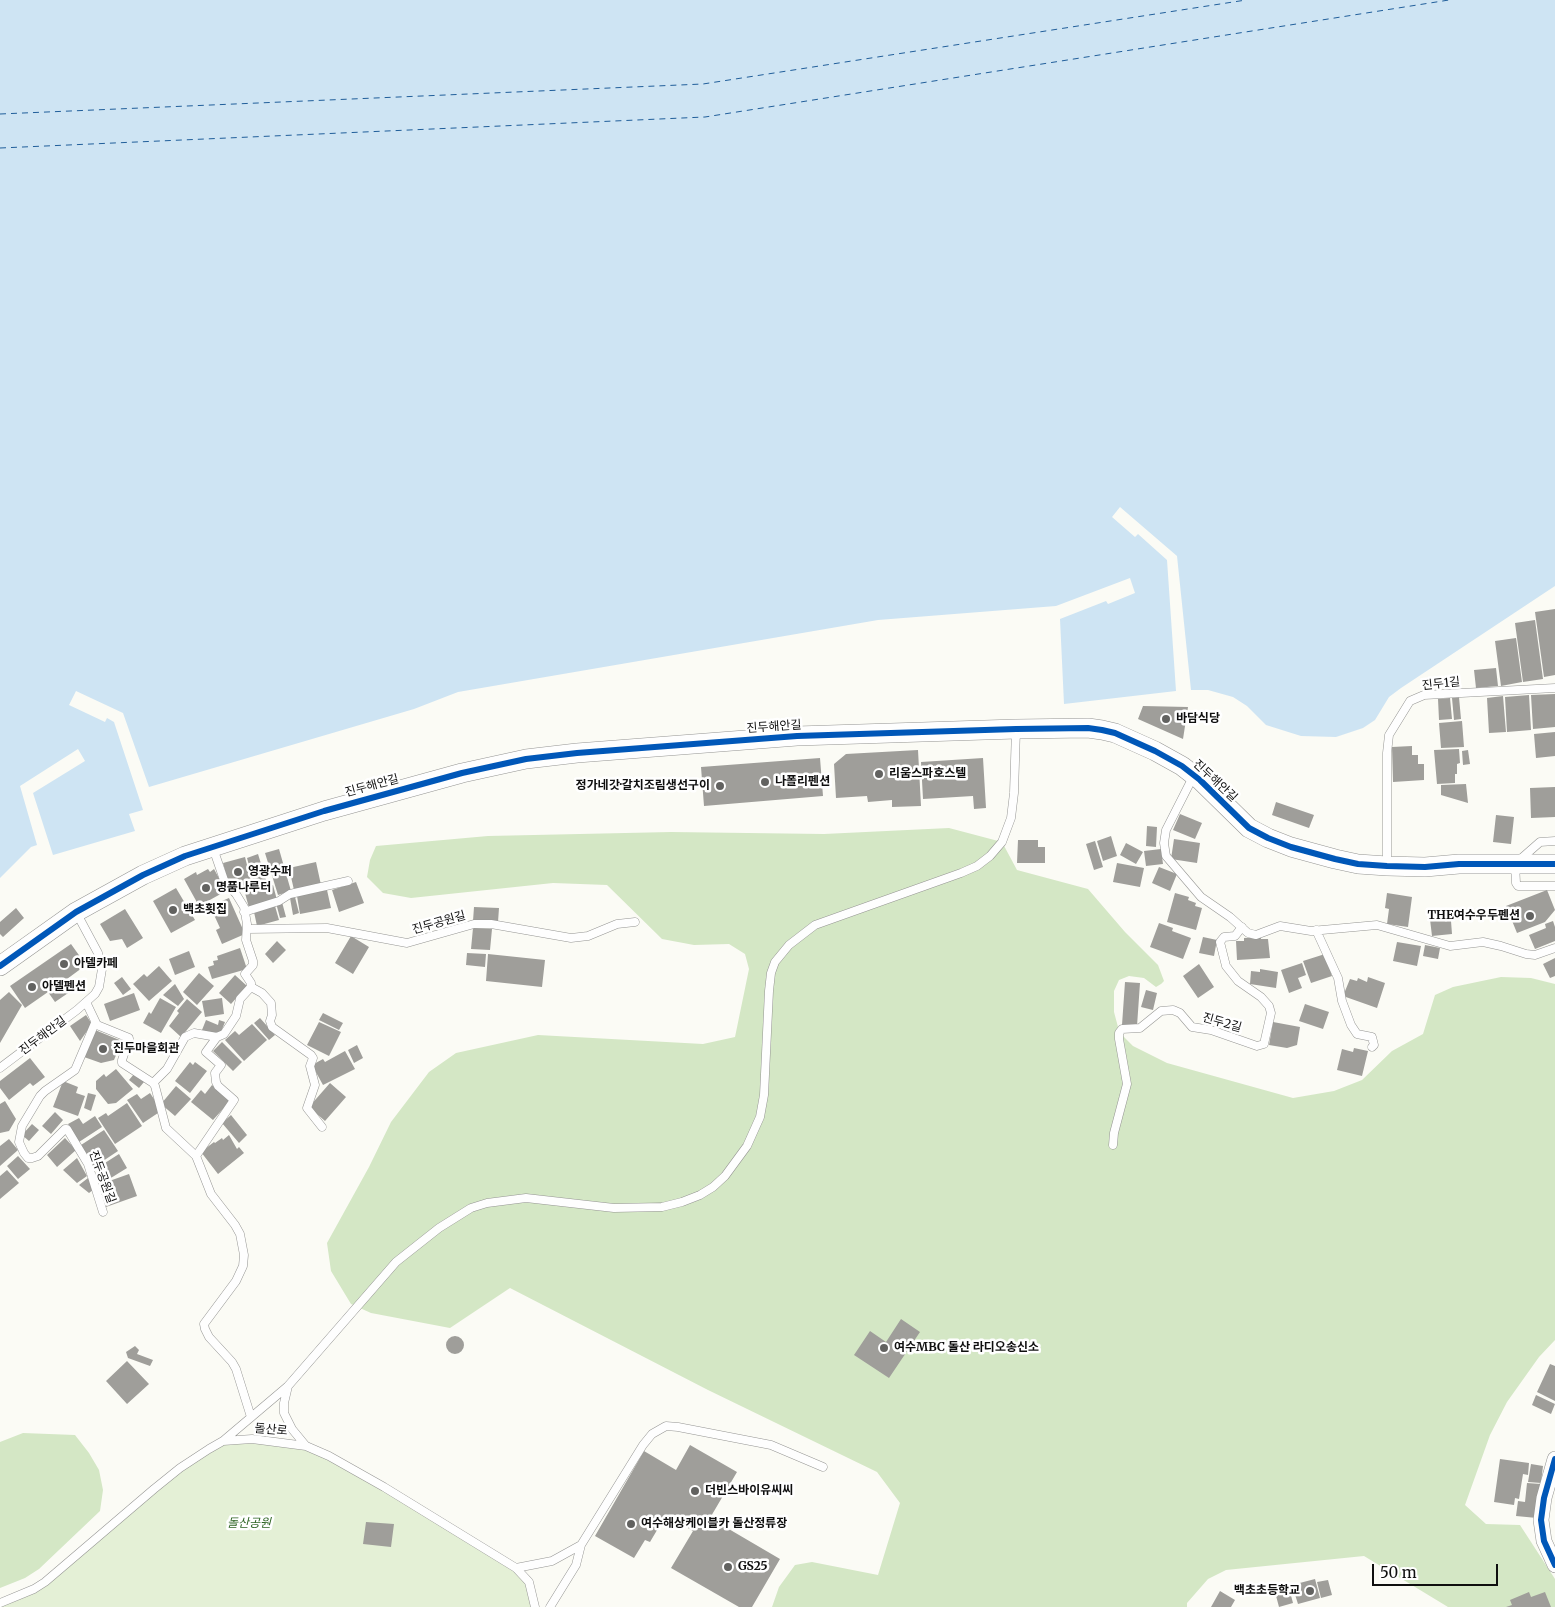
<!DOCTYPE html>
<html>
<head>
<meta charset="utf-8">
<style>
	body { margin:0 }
	#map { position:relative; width:1555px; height:1607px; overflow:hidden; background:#fbfbf5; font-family:Merriweather,serif }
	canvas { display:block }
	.scale { position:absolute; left:1372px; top:1564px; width:126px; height:22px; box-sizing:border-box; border:2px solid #0f0f0f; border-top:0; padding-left:6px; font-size:15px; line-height:18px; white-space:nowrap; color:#0f0f0f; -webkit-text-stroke:4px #fff; paint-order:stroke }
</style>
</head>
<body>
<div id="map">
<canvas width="1555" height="1607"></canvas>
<div class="scale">50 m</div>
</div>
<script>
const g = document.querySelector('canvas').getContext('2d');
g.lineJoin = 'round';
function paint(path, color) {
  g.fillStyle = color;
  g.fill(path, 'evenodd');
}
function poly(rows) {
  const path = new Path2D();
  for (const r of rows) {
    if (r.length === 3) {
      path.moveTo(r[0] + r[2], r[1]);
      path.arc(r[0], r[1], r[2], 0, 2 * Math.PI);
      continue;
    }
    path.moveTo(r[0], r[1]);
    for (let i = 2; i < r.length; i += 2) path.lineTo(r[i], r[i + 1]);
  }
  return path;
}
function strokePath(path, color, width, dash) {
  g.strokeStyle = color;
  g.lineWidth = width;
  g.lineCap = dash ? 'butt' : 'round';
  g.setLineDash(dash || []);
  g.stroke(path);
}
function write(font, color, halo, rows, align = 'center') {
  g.font = font + ' Merriweather,"Noto Sans KR",serif';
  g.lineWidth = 5;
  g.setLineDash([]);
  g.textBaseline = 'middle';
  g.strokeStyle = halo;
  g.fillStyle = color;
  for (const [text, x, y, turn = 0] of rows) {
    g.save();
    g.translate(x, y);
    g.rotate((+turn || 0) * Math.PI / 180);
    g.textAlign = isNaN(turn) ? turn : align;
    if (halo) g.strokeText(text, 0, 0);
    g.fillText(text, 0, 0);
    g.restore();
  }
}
paint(poly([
	[232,1440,306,1446,438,1519,529,1582,535,1607,0,1607,0,1603,34,1589,180,1468]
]), '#e4f0d6');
paint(poly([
	[949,828,1002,842,1017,870,1088,889,1125,932,1158,965,1164,981,1161,984,1156,987,1144,978,1129,976,1119,980,1114,991,1114,1012,1118,1027,1124,1037,1133,1046,1167,1063,1293,1098,1334,1091,1362,1080,1392,1051,1423,1034,1435,995,1453,987,1501,977,1531,978,1555,984,1555,1340,1539,1357,1507,1402,1490,1435,1465,1505,1486,1524,1520,1525,1555,1579,1555,1607,1448,1607,1364,1556,1226,1570,1208,1579,1187,1603,1187,1607,772,1607,779,1587,795,1565,812,1562,878,1575,900,1503,877,1472,708,1390,510,1288,450,1328,371,1313,351,1304,331,1271,327,1243,369,1167,391,1122,429,1072,456,1053,538,1035,703,1044,735,1037,749,969,745,954,729,944,694,945,662,939,607,885,553,883,411,898,383,893,367,877,370,860,376,846,488,836,671,832,824,834],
	[23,1433,75,1435,89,1453,99,1470,103,1490,100,1511,39,1569,25,1578,0,1588,0,1442]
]), '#d4e7c5');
paint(poly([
	[0,0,1555,0,1555,586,1401,688,1389,697,1375,720,1363,728,1336,737,1301,736,1266,725,1247,706,1233,697,1208,690,1191,690,1177,556,1120,507,1112,517,1135,537,1138,534,1167,560,1176,691,1064,704,1060,619,1106,601,1108,604,1135,593,1130,578,1056,606,878,620,458,692,414,709,149,787,123,713,76,691,69,705,105,722,107,718,114,722,143,810,129,814,135,831,53,855,33,793,85,761,78,749,20,786,37,845,31,847,0,878]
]), '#cee4f3');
strokePath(poly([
	[0,114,703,84,1246,0],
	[0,148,705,117,1449,0]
]), '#205e9a', 1, [6, 5]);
paint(poly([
	[1555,609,1555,675,1544,677,1535,612],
	[1535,620,1543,679,1523,682,1515,623],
	[1516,638,1522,682,1501,686,1495,641],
	[1496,668,1498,686,1476,688,1474,670],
	[1555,694,1555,727,1533,729,1531,695],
	[1529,695,1531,730,1507,732,1505,697],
	[1503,696,1506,732,1489,733,1487,698],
	[1459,697,1461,719,1454,720,1452,698],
	[1450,698,1452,719,1439,720,1438,699],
	[1143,706,1188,707,1183,739,1138,719],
	[1462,721,1464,747,1441,748,1439,723],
	[1555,732,1555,756,1536,758,1534,734],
	[1412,746,1412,755,1418,755,1418,764,1424,764,1424,780,1393,782,1392,747],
	[1459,749,1460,763,1457,764,1457,774,1455,774,1455,783,1437,784,1434,750],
	[918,750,921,806,892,807,892,800,868,802,867,796,836,798,834,764,846,754],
	[1468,750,1470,764,1463,765,1462,751],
	[820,758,823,796,704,806,701,767],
	[983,758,986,808,974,809,973,796,923,799,921,762],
	[1466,784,1468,803,1441,795,1441,785],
	[1555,787,1555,817,1531,818,1530,788],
	[1276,802,1314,815,1309,828,1272,815],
	[1180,814,1202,823,1195,839,1173,830],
	[1496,815,1514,817,1511,844,1493,842],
	[1147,826,1157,827,1156,847,1146,846],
	[1111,836,1117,856,1103,861,1097,841],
	[1174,839,1200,843,1197,863,1171,859],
	[1018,840,1038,840,1038,847,1045,847,1045,863,1017,863],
	[1095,841,1103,867,1094,870,1086,844],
	[1126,843,1143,852,1136,864,1120,855],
	[279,849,291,891,278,895,265,853],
	[1161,849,1163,864,1146,866,1144,851],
	[258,854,266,880,254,883,247,858],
	[245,857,252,885,242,887,241,882,229,885,223,863],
	[316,862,321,885,294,890,289,868],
	[1117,863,1144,868,1140,887,1113,882],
	[1159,867,1177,874,1170,891,1152,883],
	[208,869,210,872,214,869,226,891,199,906,184,879,196,872,197,875],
	[356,882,364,903,339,912,332,890],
	[273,885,277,900,249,908,245,893],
	[176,888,195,920,171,933,153,901],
	[327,890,331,908,300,914,297,896],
	[1547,890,1555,910,1545,922,1517,933,1506,906],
	[1175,893,1189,897,1188,900,1196,903,1195,906,1202,908,1196,930,1167,922],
	[1387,893,1412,897,1408,927,1387,924,1389,909,1385,908],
	[295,897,299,913,293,915,290,898],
	[229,898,245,934,222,944,216,930,220,928,210,906],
	[282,902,286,917,280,918,276,903],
	[275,906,279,920,257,926,254,912],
	[474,907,499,908,498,922,473,921],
	[16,908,24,918,3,937,0,934,0,922],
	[1450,908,1452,934,1432,936,1429,911],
	[125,909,143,938,127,948,122,939,110,941,100,924],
	[1553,921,1555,927,1555,941,1535,949,1529,935,1546,928,1545,924],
	[1159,923,1173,928,1172,931,1191,938,1183,959,1150,947],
	[473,928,492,929,490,950,471,949],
	[351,936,369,947,353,974,335,963],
	[1203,937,1217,940,1214,956,1199,953],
	[1261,937,1261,939,1268,939,1270,958,1237,960,1236,941,1244,941,1244,938],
	[277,941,286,950,273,963,265,954],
	[1397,942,1421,946,1417,966,1393,961],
	[71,944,86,965,67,979,74,989,55,1002,48,992,25,1008,10,986],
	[1425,945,1440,948,1438,959,1423,956],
	[240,948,247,969,212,979,208,967,214,965,213,961,218,960,217,956],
	[189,951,195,967,175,975,169,959],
	[467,953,486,954,485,967,466,965],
	[488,954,545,960,542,987,486,981],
	[1325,954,1332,976,1311,983,1303,961],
	[1555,958,1555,976,1550,978,1543,964],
	[1302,963,1306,975,1298,978,1302,988,1289,993,1281,970],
	[1199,964,1214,987,1198,998,1183,976],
	[159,966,172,981,149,1001,133,984,144,974,147,977],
	[1260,969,1278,972,1276,988,1250,984,1251,971,1260,972],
	[199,973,214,986,197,1005,183,992],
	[235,975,247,986,231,1004,219,993],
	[122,977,131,989,123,995,114,983],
	[1368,977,1385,983,1377,1008,1343,996,1350,979,1357,981,1358,978,1367,982],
	[1125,982,1140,983,1137,1026,1122,1025],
	[175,984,184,999,178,1006,163,995],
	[1146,990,1157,993,1153,1010,1141,1007],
	[9,992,22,1005,0,1043,0,1000],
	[134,993,140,1010,110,1021,104,1004],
	[160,998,176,1007,161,1033,143,1023,149,1012,151,1014],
	[222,998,224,1014,205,1017,202,1001],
	[187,999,202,1012,181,1037,169,1026,179,1013,177,1011],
	[1305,1004,1329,1012,1323,1029,1299,1021],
	[323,1013,343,1023,339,1030,319,1020],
	[86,1015,92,1024,80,1041,70,1026],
	[260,1018,275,1035,269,1040,254,1023],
	[206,1020,218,1025,219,1020,225,1022,221,1032,213,1034,202,1030],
	[319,1022,341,1032,329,1056,307,1045],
	[1273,1022,1300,1027,1297,1045,1287,1048,1269,1045],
	[252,1024,267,1040,244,1061,225,1040,235,1031,239,1035],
	[95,1030,122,1041,114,1060,101,1063,84,1057],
	[222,1042,242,1062,233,1071,213,1051],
	[357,1045,363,1058,354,1063,348,1050],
	[1354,1048,1368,1051,1362,1076,1337,1070,1342,1049,1353,1052],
	[345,1051,355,1069,323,1085,312,1065,323,1059,325,1062],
	[30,1058,45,1077,33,1086,30,1083,9,1100,0,1088,0,1081],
	[190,1062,193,1065,195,1062,207,1071,190,1093,175,1081],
	[116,1069,133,1089,116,1103,108,1104,96,1089,96,1081,104,1074,106,1077],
	[134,1074,144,1082,139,1088,129,1080],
	[63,1081,78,1087,76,1093,85,1096,78,1116,53,1107],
	[330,1083,346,1097,325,1121,309,1107],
	[212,1085,231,1100,213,1120,191,1102,201,1090,205,1094],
	[176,1086,191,1099,175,1116,161,1104],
	[88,1093,96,1095,91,1111,84,1108],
	[150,1093,156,1102,158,1113,143,1123,127,1100,137,1094,141,1099],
	[5,1101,16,1119,9,1131,0,1133,0,1104],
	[127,1103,142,1126,115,1144,98,1118,106,1113,108,1116],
	[55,1112,63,1120,51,1134,42,1126],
	[231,1115,247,1135,239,1143,222,1123],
	[95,1116,102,1127,79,1142,68,1124,79,1118,83,1124],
	[32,1124,39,1130,29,1141,22,1135],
	[104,1130,118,1151,94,1167,81,1145],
	[229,1135,237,1149,239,1147,244,1153,218,1174,201,1152,214,1142,215,1143,222,1138,223,1140],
	[65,1138,76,1150,57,1167,47,1155],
	[9,1139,18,1150,0,1166,0,1146],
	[119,1154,127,1168,106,1181,97,1168],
	[18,1156,30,1169,18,1179,7,1166],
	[77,1158,87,1176,77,1183,63,1170],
	[7,1170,19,1183,0,1199,0,1176],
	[129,1174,137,1196,106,1207,98,1185],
	[88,1178,93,1190,89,1193,79,1185],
	[901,1319,920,1332,889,1378,854,1355,870,1331,886,1342],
	[455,1345,9],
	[135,1346,139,1350,137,1354,153,1360,150,1366,128,1358,126,1352],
	[127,1361,149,1384,127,1404,106,1381],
	[1550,1364,1555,1366,1555,1401,1537,1392],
	[1536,1395,1555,1404,1551,1414,1532,1405],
	[690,1445,737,1472,710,1518,780,1559,752,1607,739,1607,671,1568,693,1531,666,1515,650,1542,645,1540,634,1558,595,1536,644,1451,676,1470],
	[1500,1459,1529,1463,1528,1475,1523,1474,1519,1499,1515,1498,1514,1505,1494,1502],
	[1531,1464,1543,1466,1541,1483,1528,1482],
	[1527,1483,1541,1484,1537,1518,1516,1516,1518,1501,1525,1502],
	[366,1522,394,1524,391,1547,363,1544],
	[1315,1579,1320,1598,1298,1604,1292,1585],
	[1328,1580,1332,1595,1321,1598,1317,1582],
	[1289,1588,1293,1603,1279,1607,1275,1592],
	[1220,1591,1235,1600,1231,1607,1211,1607],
	[1529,1592,1531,1597,1545,1592,1551,1607,1506,1607,1512,1605,1510,1600]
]), '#9f9e9a');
const service = poly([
	[1194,775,1166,830,1164,843,1166,856,1201,897,1230,917,1248,933,1256,935,1280,926,1311,931,1377,925,1450,946,1483,942,1501,946,1526,954,1535,955,1555,948],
	[1555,841,1540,842,1515,864,1516,883,1518,886,1555,886],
	[1387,866,1387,753,1389,735,1410,701,1424,695,1555,688],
	[244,912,279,901,290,894,348,881],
	[247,929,327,928,407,943,474,924,491,924,571,938,588,936,617,924,635,922],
	[1316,930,1338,978,1342,1001,1351,1025,1357,1034,1372,1037,1374,1045,1372,1047],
	[251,987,262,993,271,1003,272,1015,270,1021,272,1027,311,1055,313,1058,310,1066,315,1085,307,1108,322,1127],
	[86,1002,97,1025,129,1038,129,1040,122,1060,122,1063,153,1083,155,1086,166,1128,196,1156,211,1194,235,1225,240,1234,244,1255,243,1266,236,1281,204,1324,205,1329,209,1337,232,1362,236,1369,251,1417],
	[95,1023,75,1070,45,1091,40,1096,22,1126,19,1142,24,1153,28,1158,32,1158,38,1156,65,1129,67,1129,88,1164,103,1212],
	[0,1068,77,1010,95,994,99,987,102,969,98,953,76,912],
	[153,1083,167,1069,185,1037,194,1033,217,1037,224,1034,236,1016,240,999,251,987,251,983,245,974,253,965,253,961,246,940,247,924,244,907,236,894,224,880,213,848],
	[1113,1145,1114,1133,1127,1084,1119,1039,1119,1033,1122,1029,1140,1028,1161,1011,1173,1010,1180,1013,1192,1027,1211,1030,1257,1046,1264,1044,1271,1013,1269,1006,1261,997,1238,981,1226,966,1220,942,1224,937,1235,936,1242,927],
	[196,1156,234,1100,218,1086,216,1082,215,1073,221,1065,206,1052,217,1037],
	[288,1386,284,1403,284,1413,292,1429,306,1446],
	[223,1441,288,1386,396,1262,439,1228,471,1208,487,1203,526,1198,614,1208,662,1207,682,1202,700,1195,713,1187,725,1176,747,1146,760,1117,764,1095,769,991,771,973,775,962,789,945,815,925,961,873,977,866,990,856,1002,842,1011,818,1014,793,1016,729],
	[581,1545,643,1445,652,1434,666,1426,678,1427,771,1445,823,1467],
	[516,1568,552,1561,581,1545,576,1565,550,1607],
	[0,1603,34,1589,45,1582,154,1489,180,1468,209,1449,223,1441,252,1439,306,1446,329,1456,384,1487,516,1568,529,1582,535,1607]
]);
const minor = poly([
	[1555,1459,1544,1498,1541,1520,1544,1541,1555,1565]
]);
const tertiary = poly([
	[0,966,76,912,143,875,185,856,324,811,462,773,526,759,577,753,797,736,1016,729,1088,728,1102,730,1115,733,1155,751,1182,766,1200,780,1249,828,1268,838,1291,847,1335,859,1358,864,1387,866,1425,867,1459,864,1555,864]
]);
strokePath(service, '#959593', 9);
strokePath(minor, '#959593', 16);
strokePath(tertiary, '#959593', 20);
strokePath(service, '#fefefe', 8);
strokePath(minor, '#fefefe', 15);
strokePath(tertiary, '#fefefe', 19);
strokePath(poly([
	[0,966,76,912,143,875,185,856,324,811,462,773,526,759,577,753,797,736,1016,729,1088,728,1102,730,1115,733,1155,751,1182,766,1200,780,1249,828,1268,838,1291,847,1335,859,1358,864,1387,866,1425,867,1459,864,1555,864],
	[1555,1459,1544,1498,1541,1520,1544,1541,1555,1565]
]), '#0057b8', 6);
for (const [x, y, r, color] of [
	[1166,719,5,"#626260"],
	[879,774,5,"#626260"],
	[765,782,5,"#626260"],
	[720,786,5,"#626260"],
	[238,872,5,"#626260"],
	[206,888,5,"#626260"],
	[173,910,5,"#626260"],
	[1530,916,5,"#626260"],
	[64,964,5,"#626260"],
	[32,987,5,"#626260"],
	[103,1049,5,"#626260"],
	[884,1348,5,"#626260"],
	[695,1491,5,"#626260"],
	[631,1524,5,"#626260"],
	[728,1567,5,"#626260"],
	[1310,1591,5,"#626260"]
]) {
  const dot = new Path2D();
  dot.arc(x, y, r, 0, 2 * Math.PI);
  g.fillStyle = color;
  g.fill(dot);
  strokePath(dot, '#fff', 2);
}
write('12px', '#0f0f0f', '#fff', [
	["진두1길",1441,684,-6],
	["진두해안길",774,727,-4],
	["진두해안길",1215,781,43],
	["진두해안길",372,786,-15],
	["진두공원길",439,923,-16],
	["진두2길",1222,1023,16],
	["진두해안길",43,1036,-37],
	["진두공원길",102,1177,70],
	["돌산로",271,1430,5]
]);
write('bold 12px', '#0f0f0f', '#fff', [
	["바담식당",1176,719],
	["리움스파호스텔",889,774],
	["나폴리펜션",775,782],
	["정가네갓·갈치조림생선구이",710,786,"right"],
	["영광수퍼",248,872],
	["명품나루터",216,888],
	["백초횟집",183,910],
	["THE여수우두펜션",1520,916,"right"],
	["아델카페",74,964],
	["아델펜션",42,987],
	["진두마을회관",113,1049],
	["여수MBC 돌산 라디오송신소",894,1348],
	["더빈스바이유씨씨",705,1491],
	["여수해상케이블카 돌산정류장",641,1524],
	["GS25",738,1567],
	["백초초등학교",1300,1591,"right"]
], 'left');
write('italic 12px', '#2d6423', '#fff', [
	["돌산공원",249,1524]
]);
</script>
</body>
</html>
